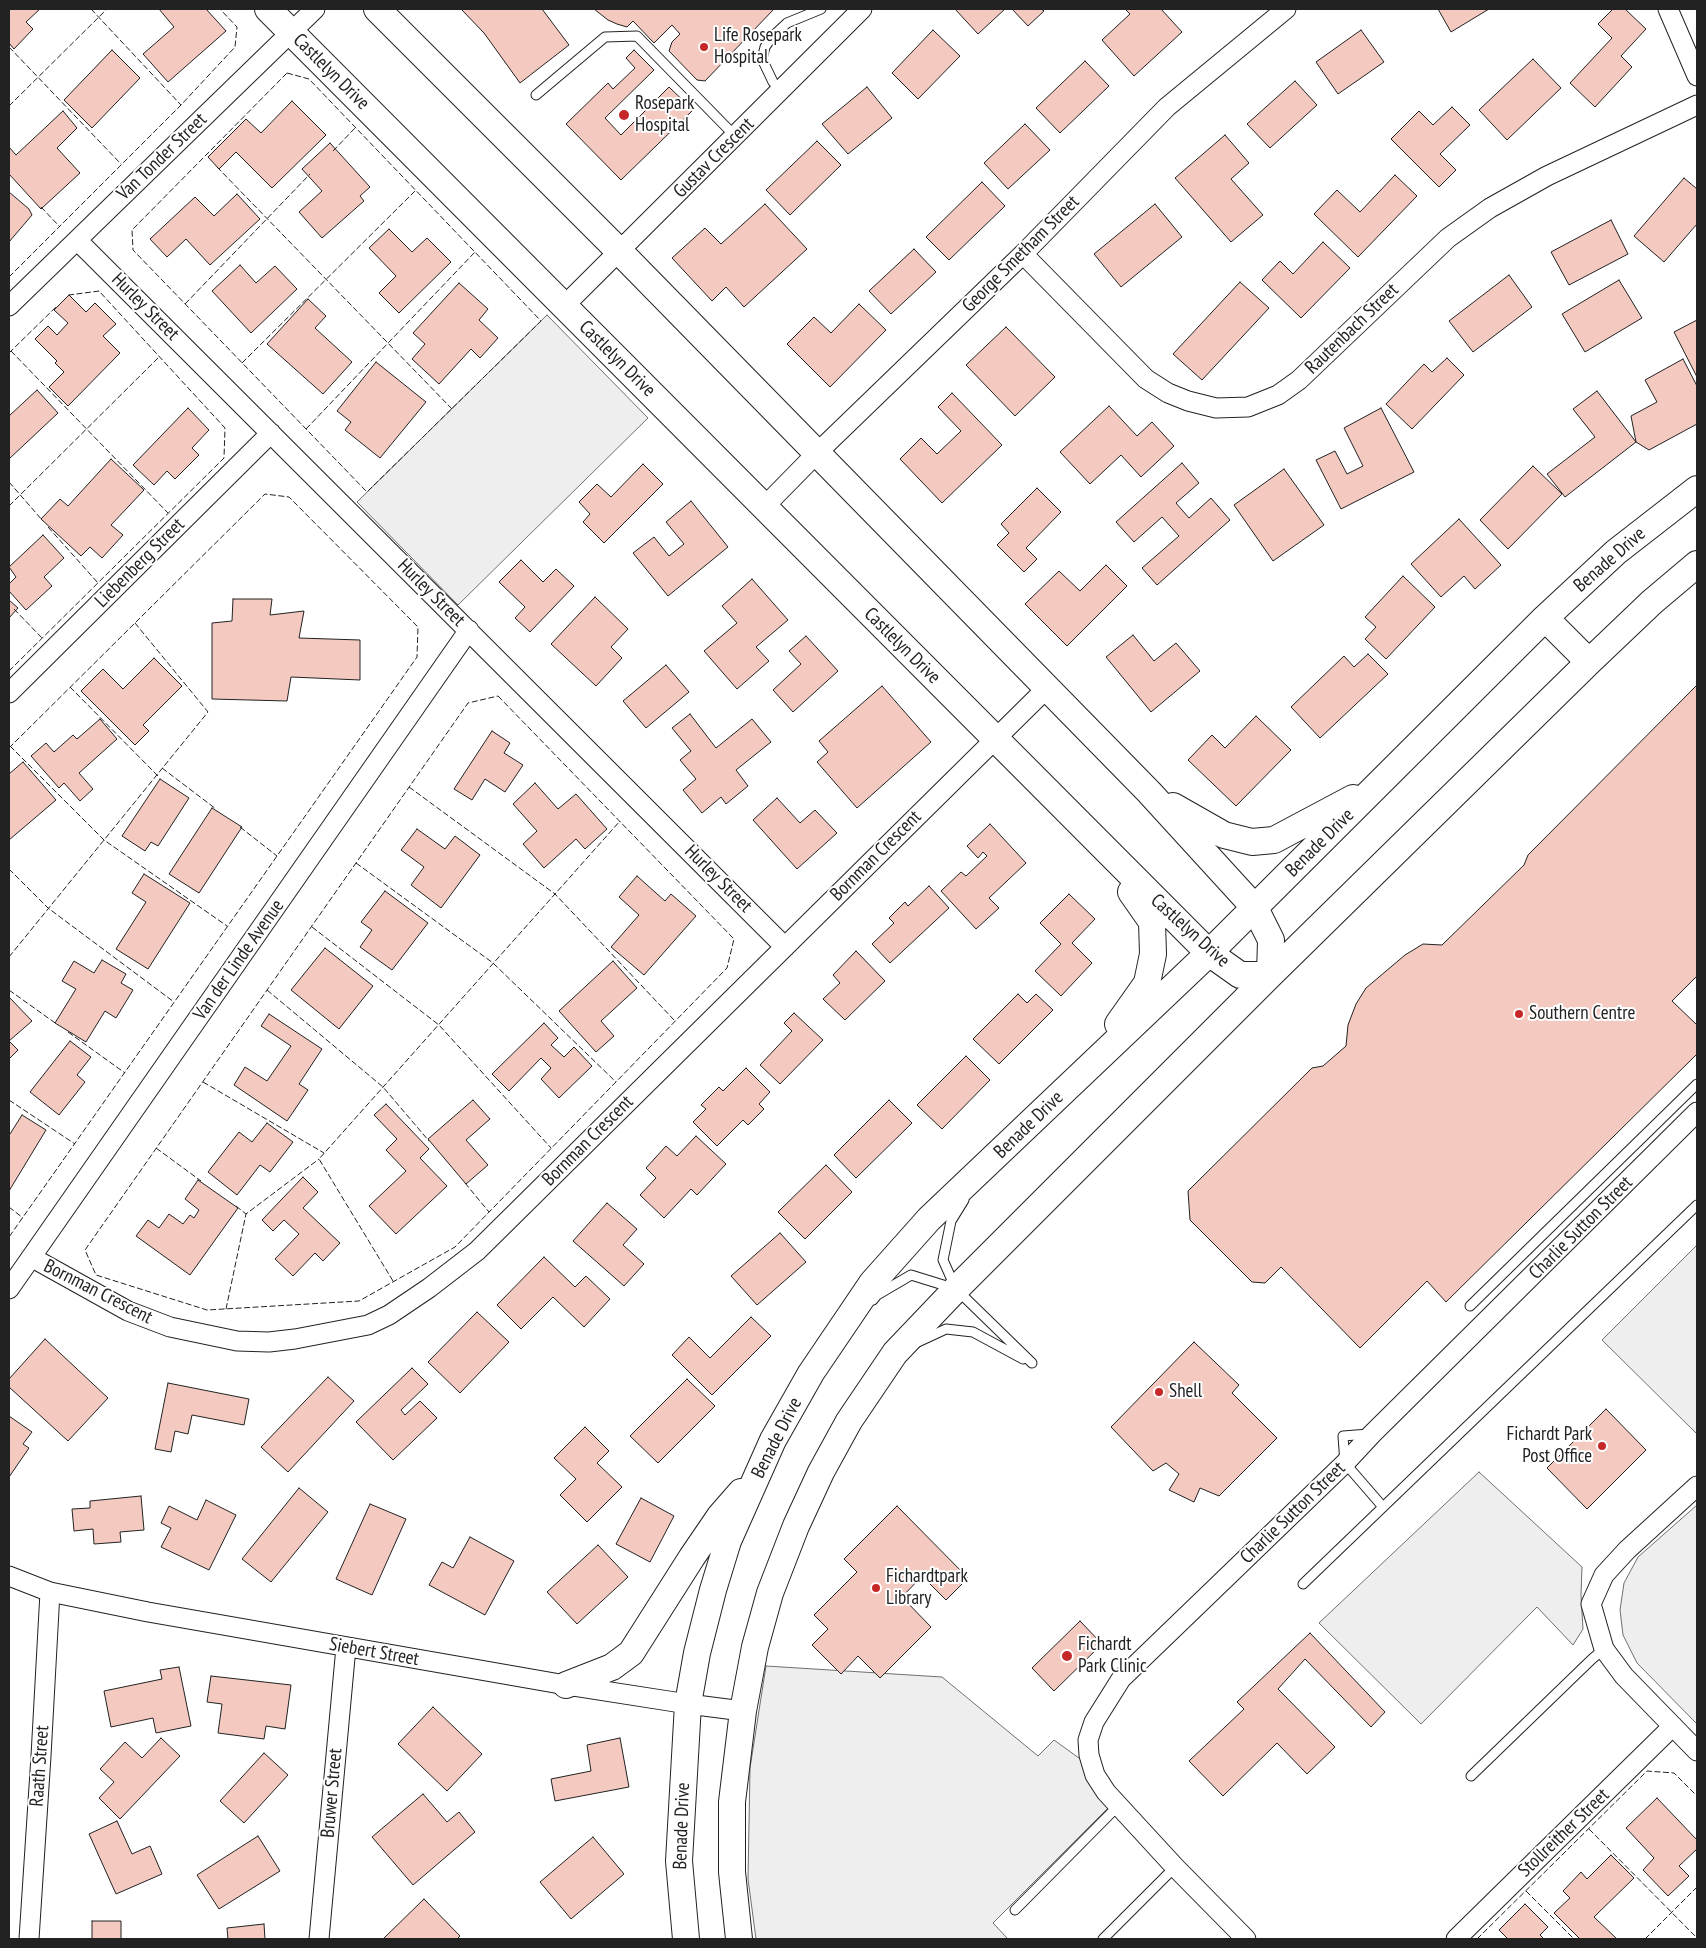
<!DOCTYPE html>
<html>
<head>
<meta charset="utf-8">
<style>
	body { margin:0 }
	#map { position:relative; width:1706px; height:1948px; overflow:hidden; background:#fff; font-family:"PT Sans Narrow",sans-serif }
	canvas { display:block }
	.frame { position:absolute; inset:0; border:10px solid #222; pointer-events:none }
</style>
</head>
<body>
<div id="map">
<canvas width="1706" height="1948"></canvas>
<div class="frame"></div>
</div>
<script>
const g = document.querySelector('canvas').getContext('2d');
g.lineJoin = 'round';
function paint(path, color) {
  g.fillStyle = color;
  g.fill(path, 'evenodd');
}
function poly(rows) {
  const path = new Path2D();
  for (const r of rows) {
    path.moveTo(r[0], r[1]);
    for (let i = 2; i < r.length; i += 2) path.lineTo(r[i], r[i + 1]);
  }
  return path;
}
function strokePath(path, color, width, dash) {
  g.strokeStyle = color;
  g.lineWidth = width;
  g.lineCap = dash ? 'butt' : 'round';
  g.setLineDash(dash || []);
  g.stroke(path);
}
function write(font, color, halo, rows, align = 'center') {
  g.font = font + ' "PT Sans Narrow",sans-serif';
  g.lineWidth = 4;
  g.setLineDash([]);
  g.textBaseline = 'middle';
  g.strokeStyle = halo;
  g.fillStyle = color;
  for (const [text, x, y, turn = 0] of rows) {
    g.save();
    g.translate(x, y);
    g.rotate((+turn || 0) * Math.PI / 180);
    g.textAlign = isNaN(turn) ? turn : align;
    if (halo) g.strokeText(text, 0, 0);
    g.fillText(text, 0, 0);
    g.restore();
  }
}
const green = poly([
	[547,315,648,418,458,605,357,502,547,315],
	[1697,1245,1697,1434,1602,1340,1697,1245],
	[1479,1472,1582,1567,1581,1595,1583,1629,1573,1645,1537,1607,1421,1724,1319,1623,1479,1472],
	[1697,1505,1697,1724,1637,1663,1623,1635,1620,1610,1624,1583,1638,1557,1697,1505],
	[766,1666,942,1677,1038,1756,1054,1740,1090,1766,1109,1807,993,1923,1008,1939,756,1939,748,1879,750,1768,766,1666]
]);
paint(green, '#eee');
strokePath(green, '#6f6f6f', 1);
const building = poly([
	[9,9,40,9,26,22,33,29,14,49,9,43,9,9],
	[159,9,206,9,226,31,168,82,143,54,174,27,159,9],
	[461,9,542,9,569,45,520,83,484,33,461,9],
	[594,9,774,9,705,81,697,80,669,51,672,42,680,34,672,25,654,43,633,21,627,27,617,24,608,20,594,9],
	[955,9,1005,9,978,34,955,9],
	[1012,9,1041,9,1044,11,1028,26,1012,9],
	[1125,9,1161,9,1182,32,1134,76,1102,40,1130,14,1125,9],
	[1438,9,1489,9,1451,32,1438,9],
	[1613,9,1625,9,1646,29,1621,56,1632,67,1595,107,1570,83,1612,38,1598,24,1613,9],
	[933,30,960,56,918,99,892,73,933,30],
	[1361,30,1384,62,1338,94,1316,62,1361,30],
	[112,50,140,78,92,128,64,100,112,50],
	[634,50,654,70,605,118,621,135,669,87,693,110,621,180,566,124,608,83,613,89,635,68,626,58,634,50],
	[1533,59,1561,88,1507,140,1479,110,1533,59],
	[1085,61,1109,86,1060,133,1036,108,1085,61],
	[1295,81,1317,105,1270,148,1247,124,1295,81],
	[867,87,892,118,848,154,822,124,867,87],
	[292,101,326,135,272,188,236,152,219,169,208,157,246,119,261,133,292,101],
	[1452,107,1470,125,1440,154,1456,170,1439,187,1391,139,1419,111,1433,125,1452,107],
	[63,111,77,128,57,148,80,173,41,209,9,174,9,147,16,155,63,111],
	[1025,124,1050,150,1008,189,984,163,1025,124],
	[1225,135,1249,163,1231,179,1263,215,1231,242,1175,178,1225,135],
	[817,141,841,165,790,215,766,190,817,141],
	[330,143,370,187,360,196,364,201,322,238,299,212,322,191,302,169,330,143],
	[1395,175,1417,196,1358,257,1314,214,1337,190,1360,212,1395,175],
	[1684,178,1697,189,1697,224,1664,262,1634,236,1684,178],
	[982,182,1005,206,949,260,926,237,982,182],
	[9,192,29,209,32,215,9,242,9,192],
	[237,194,260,219,210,265,186,239,167,257,150,239,195,197,214,216,237,194],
	[765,204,807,249,744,307,726,287,712,301,672,258,705,228,721,244,765,204],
	[1155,204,1182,237,1121,287,1094,254,1155,204],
	[1611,220,1628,254,1569,285,1551,252,1611,220],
	[389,229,412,252,427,238,451,262,399,313,379,293,396,276,369,248,389,229],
	[1323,242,1350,268,1301,318,1262,280,1280,261,1293,274,1323,242],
	[914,249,936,272,891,314,869,291,914,249],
	[240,265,256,283,275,266,297,289,251,333,212,291,240,265],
	[1509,275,1532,307,1473,352,1449,321,1509,275],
	[1619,280,1642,318,1585,352,1562,314,1619,280],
	[1240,282,1269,308,1202,380,1173,354,1240,282],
	[459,283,488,309,479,320,498,338,480,358,471,349,439,384,412,359,425,344,413,333,459,283],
	[69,295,86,312,95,303,116,324,103,336,120,353,68,406,49,387,64,372,55,363,57,361,35,339,48,326,57,335,68,323,54,310,69,295],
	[308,299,326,316,315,328,352,362,323,394,267,344,308,299],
	[859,304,886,330,830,387,787,344,814,317,831,333,859,304],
	[1697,320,1697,377,1674,332,1697,320],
	[1006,327,1055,377,1015,416,966,365,1006,327],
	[1447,358,1464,375,1412,429,1386,404,1424,364,1432,372,1447,358],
	[1683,359,1697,386,1697,424,1649,450,1636,442,1631,416,1657,402,1645,380,1683,359],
	[376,362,426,402,380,458,345,430,351,422,337,411,376,362],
	[37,390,58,413,9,459,9,416,37,390],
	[1597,391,1636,442,1565,497,1547,474,1595,437,1573,409,1597,391],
	[952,393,1002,445,942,503,900,459,921,438,937,454,961,431,938,407,952,393],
	[1109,406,1137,436,1152,422,1174,446,1141,477,1121,455,1090,484,1060,452,1109,406],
	[188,408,209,430,192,448,199,455,175,479,167,471,154,485,133,465,188,408],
	[1381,408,1414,472,1341,509,1316,460,1335,451,1347,474,1363,466,1344,428,1381,408],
	[111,459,144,490,111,525,123,535,102,558,90,547,81,556,41,519,60,499,68,506,111,459],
	[1182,463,1199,483,1176,503,1189,518,1211,498,1230,520,1157,585,1142,568,1179,536,1162,517,1134,542,1116,522,1182,463],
	[643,464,663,484,604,543,583,522,590,514,579,502,597,484,611,497,643,464],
	[1533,466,1562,494,1508,549,1480,520,1533,466],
	[1284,469,1324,525,1273,561,1234,505,1284,469],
	[1037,488,1061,512,1026,548,1037,559,1024,572,997,545,1009,533,1001,524,1037,488],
	[691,501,728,547,668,596,633,553,654,537,669,556,684,544,666,522,691,501],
	[1459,519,1501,565,1475,589,1464,576,1441,597,1411,564,1459,519],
	[43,535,64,558,44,577,52,586,26,610,9,591,9,584,16,577,9,567,43,535],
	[521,560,543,582,556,569,574,586,530,632,515,618,525,607,499,582,521,560],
	[1106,565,1127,586,1067,646,1025,604,1059,571,1080,591,1106,565],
	[1403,576,1435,607,1386,659,1365,639,1376,627,1365,617,1403,576],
	[752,579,788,620,756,647,769,661,737,689,704,651,737,623,722,606,752,579],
	[595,597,628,629,611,647,622,658,596,686,551,644,595,597],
	[233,599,272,599,270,615,304,611,299,638,360,640,360,680,291,677,287,701,212,699,212,623,232,621,233,599],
	[9,600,18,608,9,618,9,600],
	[1133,635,1154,661,1176,643,1200,671,1151,712,1106,657,1133,635],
	[806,636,838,671,793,712,773,690,801,664,789,651,806,636],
	[1368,654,1388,674,1320,738,1291,707,1344,656,1354,667,1368,654],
	[154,658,182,686,143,725,149,731,135,745,81,691,103,669,123,689,154,658],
	[666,665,689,692,646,728,623,701,666,665],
	[1697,685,1697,976,1672,1001,1697,1025,1697,1054,1446,1302,1427,1281,1360,1348,1281,1267,1265,1283,1252,1282,1190,1220,1188,1191,1312,1068,1323,1066,1346,1046,1348,1025,1356,1004,1366,988,1405,955,1423,944,1442,945,1524,865,1528,855,1697,685],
	[882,686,931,742,857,808,817,762,828,752,819,741,882,686],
	[690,714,716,748,752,719,771,742,736,770,748,786,726,804,721,797,702,813,683,790,696,779,680,760,691,751,672,728,690,714],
	[1256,716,1291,750,1236,806,1188,760,1212,735,1225,748,1256,716],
	[100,719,117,739,79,773,93,789,80,801,64,783,59,788,31,756,46,743,54,752,73,735,77,739,100,719],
	[492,731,510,743,504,753,523,765,505,792,485,779,472,800,454,789,492,731],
	[23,762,56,800,9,840,9,774,23,762],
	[160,779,189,798,158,846,151,842,145,851,122,836,160,779],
	[535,783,558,809,576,794,607,829,585,849,576,839,544,868,523,844,537,831,513,804,535,783],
	[777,798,800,823,815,810,837,833,797,869,753,820,777,798],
	[212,808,242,827,199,893,169,874,212,808],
	[990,824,1026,863,989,898,999,908,976,929,941,891,961,872,966,876,987,856,983,852,978,858,967,846,990,824],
	[417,829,445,849,455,836,480,855,441,908,411,885,424,867,401,850,417,829],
	[144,874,190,903,148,969,116,949,146,902,132,893,144,874],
	[637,876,665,901,671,894,696,916,644,975,611,947,639,915,619,897,637,876],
	[929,886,949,908,890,963,872,944,894,923,889,918,905,902,908,906,929,886],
	[385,891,428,923,392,970,360,947,372,930,361,922,385,891],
	[1069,894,1095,919,1072,943,1092,963,1061,996,1035,971,1061,944,1040,923,1069,894],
	[325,948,373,986,339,1029,291,990,325,948],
	[856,951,885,981,845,1020,823,999,840,983,833,975,856,951],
	[102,960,126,974,121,983,133,990,116,1018,105,1011,86,1042,55,1023,76,989,62,981,74,961,94,973,102,960],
	[613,961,637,988,601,1021,614,1036,596,1052,559,1011,613,961],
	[1018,994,1027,1003,1036,994,1053,1010,999,1064,973,1039,1018,994],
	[9,997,32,1021,9,1041,18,1050,9,1059,9,997],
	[794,1013,823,1040,780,1084,760,1065,792,1031,784,1023,794,1013],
	[269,1014,322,1049,299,1084,308,1090,287,1121,234,1085,245,1067,267,1081,291,1046,261,1026,269,1014],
	[544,1023,558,1038,551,1045,564,1057,574,1047,592,1066,559,1098,541,1079,551,1068,541,1058,509,1091,492,1074,544,1023],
	[70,1041,91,1057,77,1075,85,1082,59,1115,30,1092,70,1041],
	[966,1056,990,1080,942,1129,917,1105,966,1056],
	[746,1068,770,1092,759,1104,764,1109,748,1125,743,1120,717,1146,693,1122,706,1109,701,1105,719,1087,723,1091,746,1068],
	[473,1100,490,1119,466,1140,488,1165,466,1184,428,1139,473,1100],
	[889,1100,912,1123,856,1178,834,1155,889,1100],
	[386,1104,429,1149,420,1158,447,1186,396,1234,369,1206,406,1171,386,1150,397,1139,374,1115,386,1104],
	[22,1115,46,1130,9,1191,9,1133,10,1134,22,1115],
	[267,1123,293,1142,270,1172,260,1165,237,1195,208,1172,239,1132,252,1142,267,1123],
	[696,1136,726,1164,697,1195,691,1189,664,1218,640,1195,656,1178,646,1168,666,1146,677,1156,696,1136],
	[826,1165,852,1192,805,1239,778,1212,826,1165],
	[303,1177,318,1192,303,1208,340,1243,323,1261,315,1253,293,1276,275,1259,299,1234,284,1220,273,1231,262,1220,303,1177],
	[198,1180,238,1208,190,1275,136,1236,148,1220,159,1228,169,1214,183,1224,190,1215,194,1218,199,1210,185,1199,198,1180],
	[607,1203,637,1229,623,1245,644,1264,624,1286,573,1241,607,1203],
	[780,1233,806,1262,757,1305,731,1276,780,1233],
	[544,1257,575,1287,586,1276,610,1299,584,1327,553,1297,521,1329,497,1305,544,1257],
	[477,1312,509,1342,460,1393,428,1362,477,1312],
	[751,1317,771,1336,712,1395,672,1355,689,1337,710,1358,751,1317],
	[45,1339,108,1398,68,1441,9,1387,9,1379,45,1339],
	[1194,1342,1239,1385,1232,1393,1277,1438,1219,1496,1200,1488,1194,1502,1169,1490,1179,1474,1166,1463,1153,1471,1111,1427,1194,1342],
	[412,1368,428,1384,401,1410,405,1415,420,1401,437,1418,393,1460,356,1422,412,1368],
	[328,1377,354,1401,288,1472,261,1447,328,1377],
	[687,1379,715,1406,658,1463,630,1436,687,1379],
	[168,1383,249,1399,244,1425,192,1415,188,1434,175,1431,171,1452,155,1449,168,1383],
	[1606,1409,1646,1450,1587,1509,1547,1468,1606,1409],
	[9,1416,32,1432,23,1444,29,1448,9,1477,9,1416],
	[585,1427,609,1451,597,1463,622,1487,587,1522,560,1495,576,1479,554,1458,585,1427],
	[299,1488,328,1512,271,1582,242,1559,299,1488],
	[141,1496,144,1530,120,1532,121,1542,94,1544,93,1529,74,1531,72,1509,90,1508,90,1501,141,1496],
	[641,1498,674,1516,650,1562,616,1544,641,1498],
	[206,1500,236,1515,209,1570,161,1547,171,1528,161,1523,169,1506,197,1520,206,1500],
	[370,1504,406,1519,372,1595,336,1579,370,1504],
	[897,1506,968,1578,946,1600,922,1576,902,1597,931,1627,880,1678,858,1656,841,1674,812,1645,828,1629,814,1615,857,1572,844,1559,897,1506],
	[470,1537,514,1561,485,1615,429,1585,442,1562,453,1568,470,1537],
	[598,1545,628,1577,577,1624,547,1592,598,1545],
	[1080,1621,1102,1644,1054,1691,1032,1668,1080,1621],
	[1310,1633,1385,1712,1371,1727,1305,1659,1278,1689,1335,1747,1307,1774,1277,1743,1223,1796,1189,1761,1244,1709,1237,1702,1310,1633],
	[179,1667,191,1726,156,1733,153,1718,111,1727,104,1691,162,1679,160,1670,179,1667],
	[211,1676,291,1685,285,1729,266,1726,264,1739,218,1733,222,1704,207,1702,211,1676],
	[433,1707,482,1754,447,1791,398,1744,433,1707],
	[161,1738,180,1756,120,1819,99,1798,114,1782,100,1769,125,1742,142,1758,161,1738],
	[620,1738,629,1787,555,1801,551,1779,591,1771,587,1745,620,1738],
	[264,1753,288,1775,244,1823,220,1801,264,1753],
	[423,1794,447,1822,459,1812,475,1832,413,1885,372,1837,423,1794],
	[1657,1798,1697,1840,1697,1849,1679,1866,1689,1876,1668,1896,1643,1870,1654,1858,1626,1828,1657,1798],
	[117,1821,132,1854,150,1846,162,1874,116,1894,89,1834,117,1821],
	[258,1836,280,1871,219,1909,197,1875,258,1836],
	[593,1837,624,1874,571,1919,540,1882,593,1837],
	[1611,1855,1634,1878,1594,1917,1617,1939,1580,1939,1554,1913,1570,1898,1563,1891,1581,1872,1587,1879,1611,1855],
	[424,1899,460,1936,457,1939,383,1939,424,1899],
	[1525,1904,1548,1927,1540,1935,1544,1939,1508,1939,1499,1930,1525,1904],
	[92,1921,121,1921,121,1939,92,1939,92,1921],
	[264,1924,265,1939,228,1939,227,1928,264,1924]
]);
paint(building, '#f3c9c0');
strokePath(building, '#222', 1);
const lane = poly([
	[781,91,773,82,762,59,765,47,772,37,787,23,821,9],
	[536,95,605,37,637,36,735,136],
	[964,1200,951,1221,943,1260,956,1289,1032,1363],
	[873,1300,877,1295,911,1275,953,1288],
	[1470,1306,1697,1084],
	[918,1342,946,1329,973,1332,1023,1359],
	[1369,1434,1343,1436,1345,1463,1383,1507],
	[1303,1584,1697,1205],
	[1471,1776,1592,1659,1604,1649],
	[1015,1910,1118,1806],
	[1103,1939,1175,1867]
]);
const street = poly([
	[1668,9,1697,76],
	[77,240,785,947],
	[1023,254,1146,379,1168,393,1188,401,1216,408,1248,407,1278,395,1299,380,1448,238,1490,208,1547,176,1697,105],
	[9,306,315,9],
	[564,306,862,9],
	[764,507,817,453,1023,254,1167,107,1286,9],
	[9,693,271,433],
	[31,1257,128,1311,170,1327,237,1341,269,1342,295,1339,368,1325,389,1315,429,1288,477,1251,1048,687],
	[9,1289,469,630],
	[1697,1486,1627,1550,1604,1575,1591,1604,1604,1649,1624,1676,1697,1751],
	[9,1576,50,1592,148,1612,566,1685,688,1704,743,1711],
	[29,1939,41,1756,50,1592],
	[319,1939,346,1647],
	[1246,1939,1175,1867,1106,1792,1095,1775,1089,1755,1088,1740,1094,1722,1121,1679,1345,1463,1372,1434,1697,1112],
	[1456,1939,1673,1726]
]);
const secondary = poly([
	[268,9,1209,953,1240,975,1270,975],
	[377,9,619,251,1149,792,1255,908,1271,940,1270,975],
	[1545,618,1589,662],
	[1173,806,1224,835,1252,842,1274,840,1353,798],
	[1118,1024,1147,983,1153,954,1152,922,1131,892],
	[566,1685,612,1667,631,1653,692,1557,720,1516,741,1492],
	[686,1939,679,1861,688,1704,697,1653,713,1590,728,1541,773,1440,811,1373,872,1283,929,1219,1209,953,1545,618,1616,552,1697,489],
	[739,1939,732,1872,732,1802,743,1711,755,1647,770,1593,796,1526,821,1472,849,1421,895,1353,956,1289,1270,975,1589,662,1652,602,1697,564]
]);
strokePath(lane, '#222', 11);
strokePath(street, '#222', 21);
strokePath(secondary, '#222', 28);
strokePath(lane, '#fff', 9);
strokePath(street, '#fff', 19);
strokePath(secondary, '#fff', 26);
strokePath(poly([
	[91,9,181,105],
	[9,47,121,164],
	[287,73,309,79,541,321,367,492,133,250,132,230,287,73],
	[9,106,107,9],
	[333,151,355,128],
	[217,167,452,409],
	[41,207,60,227],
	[9,277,181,105,235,47,237,27,220,9],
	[185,304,310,174],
	[11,351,168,513],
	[9,353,56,307],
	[242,363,416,190],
	[306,429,475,252],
	[9,482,43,521],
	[9,506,159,357],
	[48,527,98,583],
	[14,609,42,638],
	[9,671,224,458,225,428,99,291,69,295,67,297],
	[70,687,158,776],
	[498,696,734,939,727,968,455,1247,359,1301,207,1310,96,1275,85,1250,468,703,498,696],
	[10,746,104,840,227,926],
	[9,748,265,494,289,497,418,627,417,657,9,1237],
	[162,768,216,809],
	[409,787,555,894,675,1021],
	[240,827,277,856],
	[356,863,493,963,616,1082],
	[9,869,48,908,174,1002],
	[312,927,439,1025,551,1148],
	[9,957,208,712,135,623],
	[9,990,58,1025],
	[267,990,383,1087,429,1141],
	[68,1032,125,1073],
	[203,1082,324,1153],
	[9,1100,75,1144],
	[156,1148,201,1181],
	[465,1183,489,1212],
	[236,1206,246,1214],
	[9,1207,23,1218],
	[393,1281,319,1159,620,821],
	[226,1309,246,1214,319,1159],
	[1589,1829,1697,1938],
	[1526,1891,1574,1939],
	[1477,1939,1647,1771,1674,1773,1697,1796],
	[1645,1939,1697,1887]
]), '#222', 1, [6, 2.5]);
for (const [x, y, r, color] of [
	[704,47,5,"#c62828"],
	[624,115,6,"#c62828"],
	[1519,1014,5,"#c62828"],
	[1159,1392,5,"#c62828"],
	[1602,1446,5,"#c62828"],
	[876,1588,5,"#c62828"],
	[1067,1656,6,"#c62828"]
]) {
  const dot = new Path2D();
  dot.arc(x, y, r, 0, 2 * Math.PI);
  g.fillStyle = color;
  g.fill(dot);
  strokePath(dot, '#fff', 2);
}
write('19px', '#222', '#fff', [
	["Life Rosepark",714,36],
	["Hospital",714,58],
	["Rosepark",635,104],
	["Hospital",635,126],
	["Southern Centre",1529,1014],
	["Shell",1169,1392],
	["Fichardt Park",1592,1435,"right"],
	["Post Office",1592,1457,"right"],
	["Fichardtpark",886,1577],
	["Library",886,1599],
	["Fichardt",1078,1645],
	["Park Clinic",1078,1667]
], 'left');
write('19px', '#222', '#fff', [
	["Castlelyn Drive",331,72,45],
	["Van Tonder Street",162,157,-44],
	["Gustav Crescent",714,158,-45],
	["George Smetham Street",1021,254,-45],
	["Hurley Street",145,307,45],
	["Rautenbach Street",1352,329,-44],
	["Castlelyn Drive",617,359,45],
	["Benade Drive",1610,560,-41],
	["Liebenberg Street",140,563,-45],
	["Hurley Street",431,593,45],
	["Castlelyn Drive",902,646,45],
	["Benade Drive",1320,843,-45],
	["Bornman Crescent",876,856,-45],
	["Hurley Street",718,879,45],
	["Castlelyn Drive",1190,931,42],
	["Van der Linde Avenue",239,960,-55],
	["Benade Drive",1029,1125,-44],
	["Bornman Crescent",588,1141,-45],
	["Charlie Sutton Street",1581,1228,-45],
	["Bornman Crescent",98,1292,27],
	["Benade Drive",777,1438,-63],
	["Charlie Sutton Street",1293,1513,-44],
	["Siebert Street",374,1652,10],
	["Raath Street",40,1766,-86],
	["Bruwer Street",332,1793,-85],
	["Benade Drive",682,1826,-88],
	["Stollreither Street",1564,1833,-44]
]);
</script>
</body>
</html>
